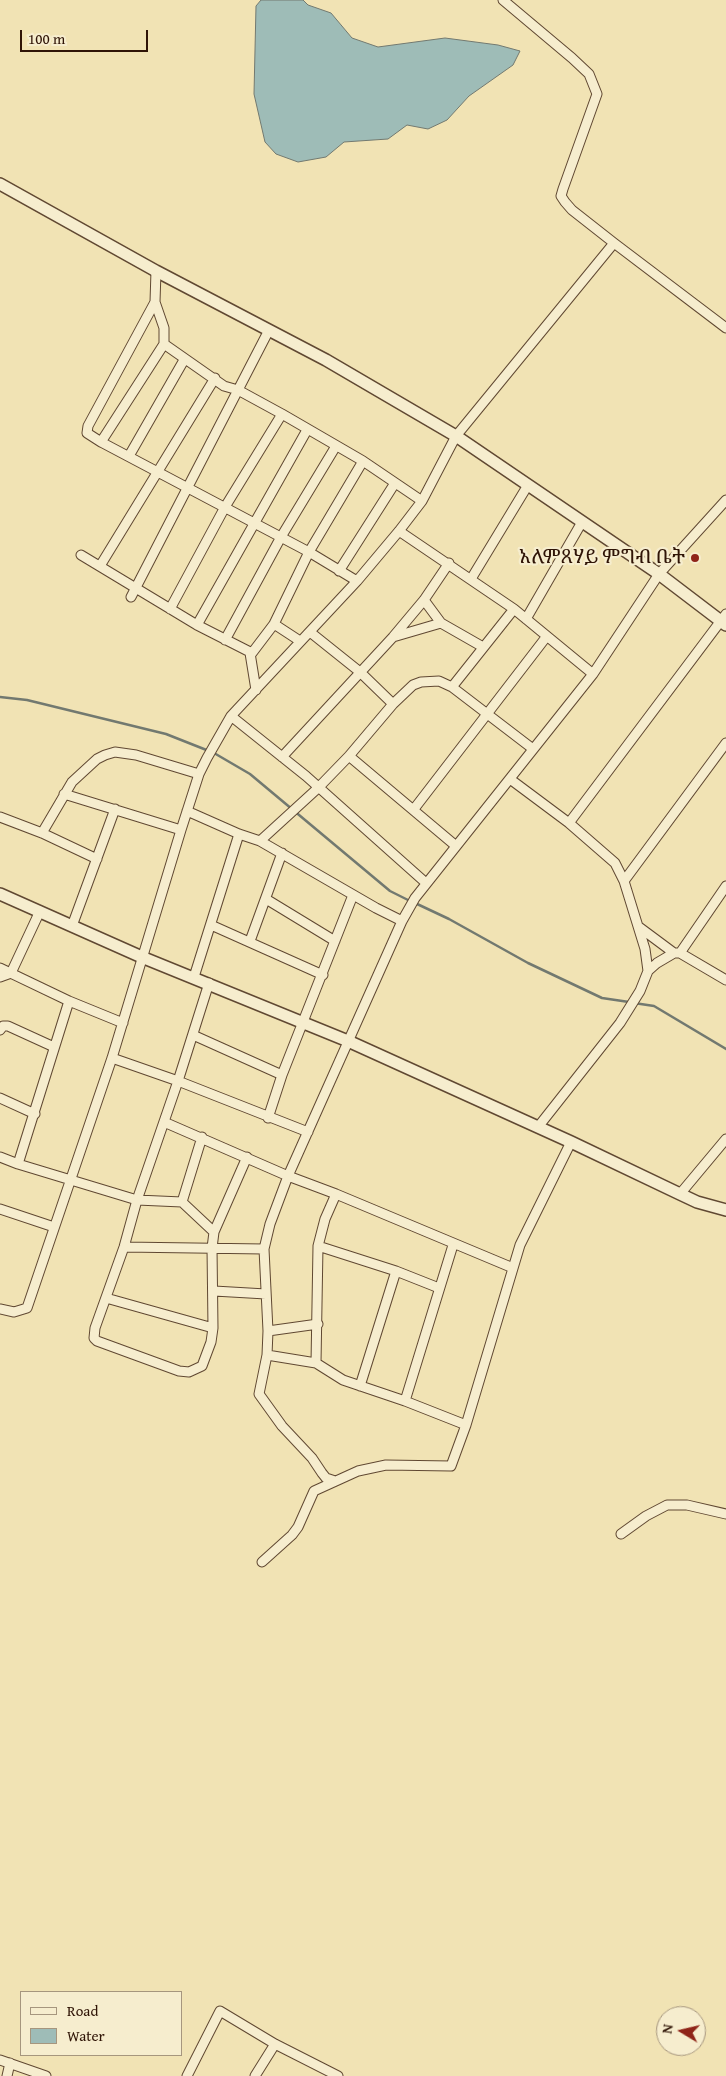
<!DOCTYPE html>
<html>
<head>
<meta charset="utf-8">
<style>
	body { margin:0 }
	#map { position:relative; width:726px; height:2076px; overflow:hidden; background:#f1e3b4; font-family:"Gentium Book Plus",serif }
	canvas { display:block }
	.legend { position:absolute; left:20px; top:1991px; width:162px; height:65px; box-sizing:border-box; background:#f6edce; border:1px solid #a6967e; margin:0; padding:6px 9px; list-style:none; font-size:15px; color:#2f1406 }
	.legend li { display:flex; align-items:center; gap:10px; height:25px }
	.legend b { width:25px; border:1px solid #a6967e }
	.north { position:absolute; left:656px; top:2006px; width:50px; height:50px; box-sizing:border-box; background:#f6edce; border:1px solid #a6967e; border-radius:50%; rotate:279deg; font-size:14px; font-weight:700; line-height:20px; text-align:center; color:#2f1406 }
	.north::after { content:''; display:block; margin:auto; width:18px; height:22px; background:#8f2418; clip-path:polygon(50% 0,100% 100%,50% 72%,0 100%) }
	.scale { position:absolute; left:20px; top:30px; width:128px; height:22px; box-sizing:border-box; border:2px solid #2f1406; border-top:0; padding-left:6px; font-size:15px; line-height:18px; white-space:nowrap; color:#2f1406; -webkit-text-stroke:4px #f6edce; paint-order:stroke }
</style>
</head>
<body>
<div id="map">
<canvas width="726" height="2076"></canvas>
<ul class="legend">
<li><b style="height:6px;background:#f6edce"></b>Road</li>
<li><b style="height:14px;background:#9ebcb7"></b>Water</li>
</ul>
<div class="north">N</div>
<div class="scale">100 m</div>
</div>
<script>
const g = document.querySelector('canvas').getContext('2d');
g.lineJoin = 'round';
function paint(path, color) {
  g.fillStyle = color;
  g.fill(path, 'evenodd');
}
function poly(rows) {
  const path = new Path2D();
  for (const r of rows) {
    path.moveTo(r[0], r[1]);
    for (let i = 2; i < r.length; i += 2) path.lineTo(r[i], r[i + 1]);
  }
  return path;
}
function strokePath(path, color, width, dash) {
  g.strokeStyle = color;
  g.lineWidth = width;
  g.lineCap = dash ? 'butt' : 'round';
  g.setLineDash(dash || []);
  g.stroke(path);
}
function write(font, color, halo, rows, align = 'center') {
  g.font = font + ' "Gentium Book Plus","Noto Serif Ethiopic",serif';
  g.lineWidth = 4.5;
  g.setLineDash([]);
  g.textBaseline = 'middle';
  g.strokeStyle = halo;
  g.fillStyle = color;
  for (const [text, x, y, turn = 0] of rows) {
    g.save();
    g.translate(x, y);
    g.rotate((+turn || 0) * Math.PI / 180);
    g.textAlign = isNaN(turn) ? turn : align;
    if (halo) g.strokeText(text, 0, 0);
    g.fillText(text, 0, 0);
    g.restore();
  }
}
const water = poly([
	[261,0,303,0,308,5,331,13,352,38,378,47,445,38,498,45,520,51,513,65,469,96,447,120,428,129,407,125,388,139,344,142,326,157,298,162,276,154,265,142,254,94,256,6,261,0]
]);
paint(water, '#9ebcb7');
strokePath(water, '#727970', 1);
strokePath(poly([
	[0,697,27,700,166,734,209,751],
	[214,753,250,774,390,891,410,901],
	[415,903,449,919,528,963,602,998,629,1002],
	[634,1003,654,1006,726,1049]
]), '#727970', 2.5);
const minor = poly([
	[503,0,572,58,589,74,597,94,563,189,561,196,565,202,572,210,614,243,726,328],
	[155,302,164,328,164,344,101,442,309,552,357,581],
	[164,344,224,386,238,390,282,414,363,461,422,501],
	[101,442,87,433,88,426,155,302,156,271],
	[129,456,184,360],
	[399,531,514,609,593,674],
	[81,555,197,625,252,653,274,624,309,552,363,461],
	[100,566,215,378],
	[339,571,395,483],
	[471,579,528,485],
	[131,597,269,330],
	[424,600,441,623],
	[170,609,225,507,282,414],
	[526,619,582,522],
	[274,624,300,641],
	[197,625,307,430],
	[310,632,360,672,393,704],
	[393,637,441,623,483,647],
	[225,640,281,537,336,446],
	[250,653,256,690],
	[452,687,514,609],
	[231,716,306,776,426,883],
	[349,756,456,846],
	[282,757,393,637,424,600,449,563],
	[510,779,569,823,615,863,624,881,645,949,648,971],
	[64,794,181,830],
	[414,809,547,636],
	[187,811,239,834,260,841,376,908,402,921],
	[0,817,42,833,97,859],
	[569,823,726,614],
	[42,833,72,782,97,759,105,755,115,752,136,755,199,774],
	[260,841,318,788,349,756,393,704,413,685,421,682,439,681,452,687,533,749],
	[624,881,726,743],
	[266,899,335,941],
	[211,925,323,975],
	[72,926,115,809],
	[639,927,674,953],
	[250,941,282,853],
	[680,953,726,886],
	[0,968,69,1001,123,1023],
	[0,977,11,973,40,911],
	[194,977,239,834],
	[209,983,178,1081,137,1200,124,1247,95,1328,94,1338,97,1341,179,1371,189,1372,202,1366,211,1342,213,1328,212,1248,214,1232,247,1157],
	[0,1030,3,1026,8,1026,54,1047],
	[193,1035,282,1075],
	[112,1058,178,1081,308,1132],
	[0,1098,35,1114],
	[268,1118,282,1075,353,895],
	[164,1122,288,1176,336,1194,513,1268],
	[538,1127,620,1023,640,991,648,971,657,963,674,953,680,953,726,980],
	[0,1157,18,1164,137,1200,182,1202,214,1232],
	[18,1164,69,1001],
	[680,1194,726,1139],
	[182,1202,202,1137],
	[0,1209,54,1227],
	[318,1246,396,1271,439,1288],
	[124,1247,264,1249],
	[214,1291,266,1294],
	[106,1298,213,1328],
	[0,1309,14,1312,27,1308,112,1058,181,830,199,774,207,758,231,716,357,581,399,531,422,501,456,436,614,243],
	[268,1331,318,1324],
	[267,1355,316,1363,343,1380,405,1401,466,1425,520,1245,571,1142],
	[316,1363,318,1246,325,1219,336,1194],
	[360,1386,396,1271],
	[405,1401,453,1245],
	[335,1481,326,1478,322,1473,312,1458,282,1426,259,1394,267,1355,268,1331,264,1249,270,1224,288,1176,402,921,415,898,593,674,659,574,726,500],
	[621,1534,646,1516,667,1505,687,1505,726,1514],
	[262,1562,292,1535,298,1527,314,1491,358,1471,386,1465,451,1466,466,1425],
	[0,2060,46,2076],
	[7,2076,10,2063],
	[187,2076,220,2011,275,2044,338,2076],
	[255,2076,275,2044]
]);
const tertiary = poly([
	[0,184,156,271,326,360,456,436,659,574,726,625],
	[0,894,144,958,348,1041,571,1142,680,1194,697,1202,726,1210]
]);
strokePath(minor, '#604832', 11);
strokePath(tertiary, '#604832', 14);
strokePath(minor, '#f6edce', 9);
strokePath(tertiary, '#f6edce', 11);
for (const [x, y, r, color] of [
	[695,558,5,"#8f2418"]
]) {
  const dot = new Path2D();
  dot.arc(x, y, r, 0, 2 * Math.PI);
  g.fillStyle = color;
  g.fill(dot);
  strokePath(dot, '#f6edce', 2);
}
write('20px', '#2f1406', '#f6edce', [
	["አለምጸሃይ ምግብ ቤት",685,558]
], 'right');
</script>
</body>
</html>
